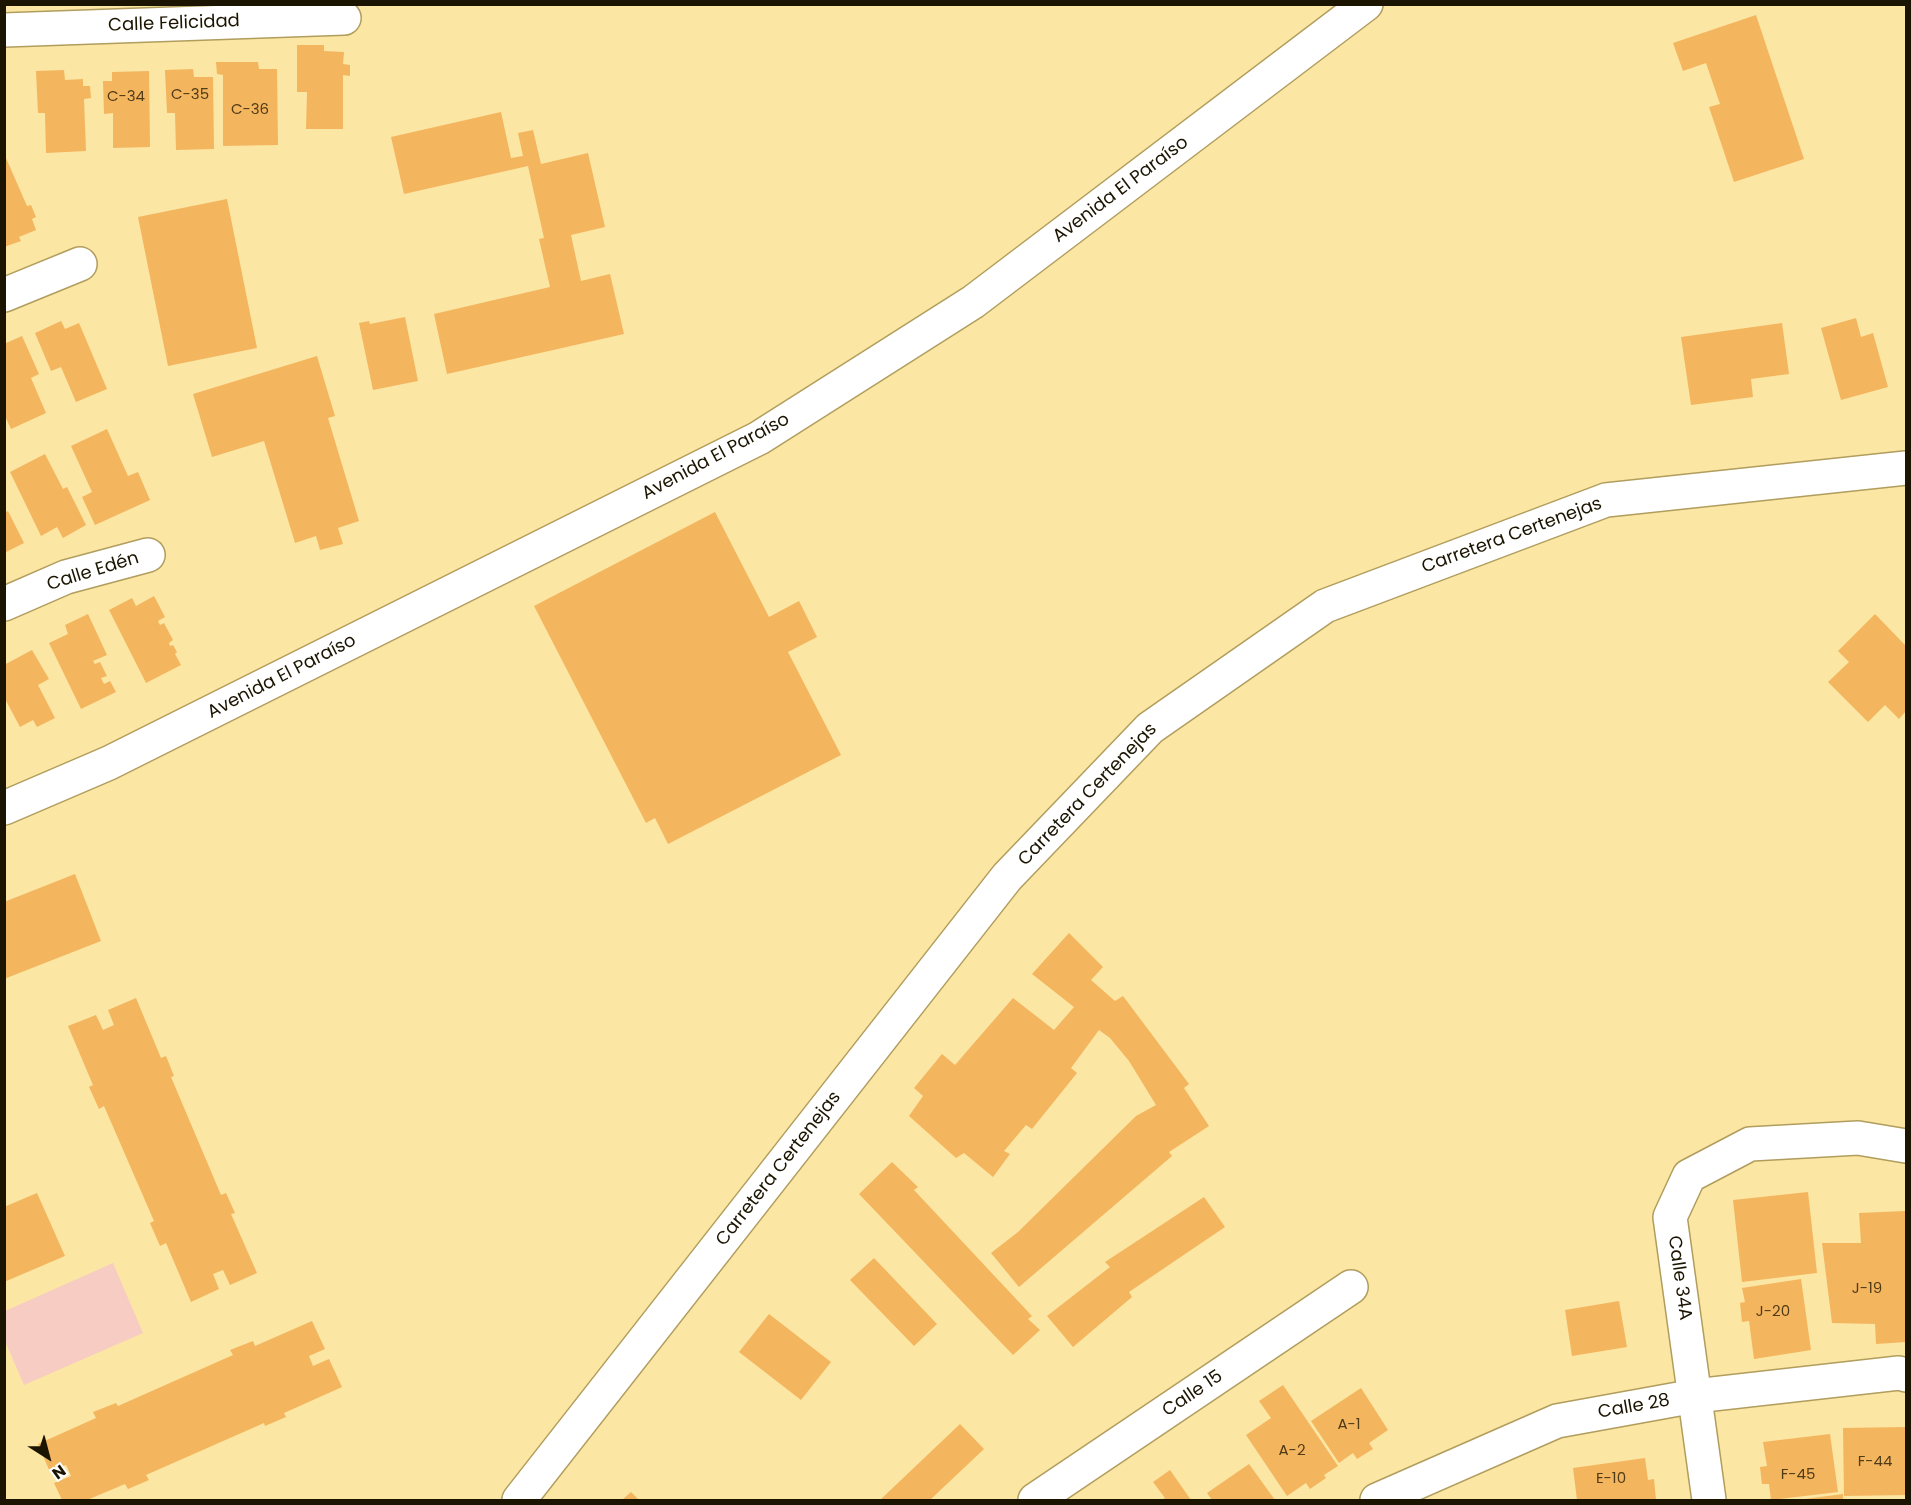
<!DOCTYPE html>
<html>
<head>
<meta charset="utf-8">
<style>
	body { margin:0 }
	#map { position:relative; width:1911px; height:1505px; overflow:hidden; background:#fbe6a3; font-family:Poppins,sans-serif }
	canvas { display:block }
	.frame { position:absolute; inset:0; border:6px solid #1b1400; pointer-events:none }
	.north { position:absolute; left:18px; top:1427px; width:60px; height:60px; -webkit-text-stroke:4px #fff; paint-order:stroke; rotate:144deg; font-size:16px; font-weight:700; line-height:24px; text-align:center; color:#1b1400 }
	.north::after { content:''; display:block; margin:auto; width:21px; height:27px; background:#1b1400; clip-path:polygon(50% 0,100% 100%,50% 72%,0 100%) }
</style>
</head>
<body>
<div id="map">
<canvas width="1911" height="1505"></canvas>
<div class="frame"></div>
<div class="north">N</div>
</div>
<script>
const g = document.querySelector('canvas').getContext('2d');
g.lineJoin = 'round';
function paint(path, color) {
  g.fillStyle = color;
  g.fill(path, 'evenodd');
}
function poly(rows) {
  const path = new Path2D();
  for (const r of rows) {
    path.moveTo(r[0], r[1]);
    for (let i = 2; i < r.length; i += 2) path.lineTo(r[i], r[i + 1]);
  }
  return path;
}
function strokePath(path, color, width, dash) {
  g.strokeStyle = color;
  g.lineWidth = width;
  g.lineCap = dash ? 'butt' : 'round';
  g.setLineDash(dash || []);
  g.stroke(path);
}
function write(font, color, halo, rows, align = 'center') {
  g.font = font + ' Poppins,sans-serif';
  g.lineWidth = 4.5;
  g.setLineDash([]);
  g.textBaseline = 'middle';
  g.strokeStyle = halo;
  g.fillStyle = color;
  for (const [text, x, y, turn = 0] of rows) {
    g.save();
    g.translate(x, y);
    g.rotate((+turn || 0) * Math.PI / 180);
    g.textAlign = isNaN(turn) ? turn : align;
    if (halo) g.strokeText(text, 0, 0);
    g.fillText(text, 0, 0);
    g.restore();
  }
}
paint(poly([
	[113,1263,143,1333,24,1385,5,1341,5,1311]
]), '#f7ccc2');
paint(poly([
	[1756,15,1804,159,1734,182,1709,107,1720,104,1706,63,1683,71,1673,43],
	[297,45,324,45,324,51,344,52,343,64,350,65,350,76,343,75,343,129,306,129,307,92,297,92],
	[216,62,258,62,259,69,277,69,278,145,223,146,223,75,217,74],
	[193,69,194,77,213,77,214,149,176,150,175,113,167,113,165,70],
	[64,70,65,80,83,79,83,86,90,86,91,98,84,99,86,151,46,153,45,113,38,113,36,71],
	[149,71,150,147,113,148,113,113,104,114,103,81,112,81,112,72],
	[501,112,511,158,523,156,518,133,533,130,541,164,588,153,605,227,571,235,581,281,610,274,624,334,447,374,434,314,550,287,539,239,544,238,528,166,404,194,391,137],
	[6,158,27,206,31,205,36,217,32,219,36,230,19,237,21,241,4,247,4,159],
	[227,199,257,348,168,366,138,217],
	[405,317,418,381,373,390,359,323,369,321,370,324],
	[1856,318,1861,337,1873,333,1888,387,1841,400,1821,328],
	[61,321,65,329,79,323,107,389,76,402,61,367,51,371,35,333],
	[1782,323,1789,374,1751,379,1753,397,1691,405,1681,337],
	[22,336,39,374,31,378,46,413,11,429,4,414,4,344],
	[317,356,335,416,328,418,359,521,338,528,343,544,320,550,316,536,295,543,264,441,212,457,193,394],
	[107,429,128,476,138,472,150,500,95,525,82,497,92,492,71,446],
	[45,454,63,489,67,487,86,525,63,538,57,527,41,536,10,472],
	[8,511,24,543,4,553,4,513],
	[715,512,769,617,799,601,817,637,788,652,841,755,668,844,655,818,646,823,534,606],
	[154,596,165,617,158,621,160,625,164,623,173,640,169,643,170,646,173,645,177,652,175,654,181,665,146,683,109,610,132,598,136,606],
	[88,614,107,655,93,661,95,664,100,662,107,676,101,678,104,684,110,681,116,692,81,709,49,643,68,634,65,625],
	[1875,614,1906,646,1906,711,1899,719,1885,705,1868,722,1828,682,1849,662,1838,651],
	[32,650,49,679,38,685,55,718,37,727,33,720,20,727,4,697,4,665],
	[75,874,101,941,4,979,4,902],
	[1069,933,1103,967,1091,980,1115,1001,1123,996,1189,1084,1184,1088,1209,1126,1169,1152,1172,1156,1019,1287,991,1253,1018,1232,1136,1116,1156,1105,1129,1061,1110,1038,1099,1030,1071,1068,1077,1073,1032,1129,1026,1125,1004,1151,1010,1154,993,1177,964,1153,956,1158,909,1116,923,1096,914,1088,942,1054,955,1065,1013,998,1054,1030,1074,1007,1032,974],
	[136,998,161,1058,166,1056,174,1076,171,1077,221,1195,226,1193,235,1213,231,1214,257,1273,230,1285,223,1270,213,1274,219,1289,191,1302,166,1243,160,1246,150,1223,154,1221,104,1106,99,1109,89,1087,93,1085,68,1026,96,1015,103,1030,114,1025,108,1010],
	[892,1162,918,1187,914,1190,1032,1316,1028,1319,1040,1330,1013,1355,859,1194],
	[1808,1192,1817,1273,1742,1282,1733,1200],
	[37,1193,65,1256,4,1282,4,1207],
	[1204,1197,1225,1227,1129,1292,1132,1297,1073,1347,1047,1316,1110,1267,1105,1262],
	[1905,1211,1906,1342,1876,1344,1875,1324,1832,1323,1822,1243,1861,1243,1859,1213],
	[874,1258,937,1324,914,1346,850,1280],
	[1801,1279,1811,1350,1754,1359,1749,1321,1742,1322,1740,1303,1745,1302,1742,1288],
	[1619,1301,1627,1347,1572,1356,1565,1310],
	[769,1314,831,1362,801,1400,739,1352],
	[312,1321,325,1349,309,1356,313,1366,329,1359,342,1387,284,1413,286,1417,265,1426,264,1423,146,1475,149,1480,128,1489,125,1484,87,1500,62,1500,54,1483,71,1476,66,1465,50,1472,38,1444,96,1418,93,1412,116,1403,118,1406,233,1355,230,1350,253,1341,255,1346],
	[1283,1385,1338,1466,1324,1475,1326,1478,1310,1489,1306,1483,1287,1496,1246,1435,1271,1418,1259,1401],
	[1361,1388,1388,1430,1369,1443,1373,1449,1357,1459,1353,1453,1339,1463,1311,1421],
	[960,1424,984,1449,930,1500,880,1500],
	[1906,1427,1906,1495,1844,1496,1843,1428],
	[1830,1434,1838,1492,1771,1500,1769,1484,1762,1484,1760,1467,1767,1466,1763,1442],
	[1645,1458,1648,1480,1654,1479,1656,1500,1577,1500,1573,1468],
	[1249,1464,1275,1500,1212,1500,1207,1493],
	[1170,1470,1191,1500,1161,1500,1165,1498,1153,1482],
	[631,1492,639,1500,622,1500],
	[1843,1494,1843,1500,1806,1500,1805,1499]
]), '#f4b55f');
const minor = poly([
	[4,30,344,18],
	[4,295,80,264],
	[4,604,66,577,148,555],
	[4,808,109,763,759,438,973,302,1366,4],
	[1035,1500,1351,1287],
	[1377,1500,1557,1421,1695,1396,1899,1373,1906,1375],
	[1709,1500,1670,1217,1689,1176,1750,1144,1858,1138,1906,1146]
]);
const secondary = poly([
	[519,1500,1007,877,1150,728,1325,606,1606,500,1906,468]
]);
strokePath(minor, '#b19d5d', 36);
strokePath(secondary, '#b19d5d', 36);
strokePath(minor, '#fff', 33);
strokePath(secondary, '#fff', 33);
write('15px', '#513c18', null, [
	["C-35",190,95],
	["C-34",126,97],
	["C-36",250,110],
	["J-19",1867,1289],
	["J-20",1773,1312],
	["A-1",1349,1425],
	["A-2",1292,1451],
	["F-44",1875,1462],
	["F-45",1798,1475],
	["E-10",1611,1479]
]);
write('18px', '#1b1400', '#fff', [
	["Calle Felicidad",174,24,-2],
	["Avenida El Paraíso",1121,190,-37],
	["Avenida El Paraíso",716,457,-28],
	["Carretera Certenejas",1512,536,-20],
	["Calle Edén",93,572,-17],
	["Avenida El Paraíso",282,677,-27],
	["Carretera Certenejas",1088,795,-46],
	["Carretera Certenejas",779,1169,-52],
	["Calle 34A",1679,1278,82],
	["Calle 15",1193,1394,-34],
	["Calle 28",1634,1407,-10]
]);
</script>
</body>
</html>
